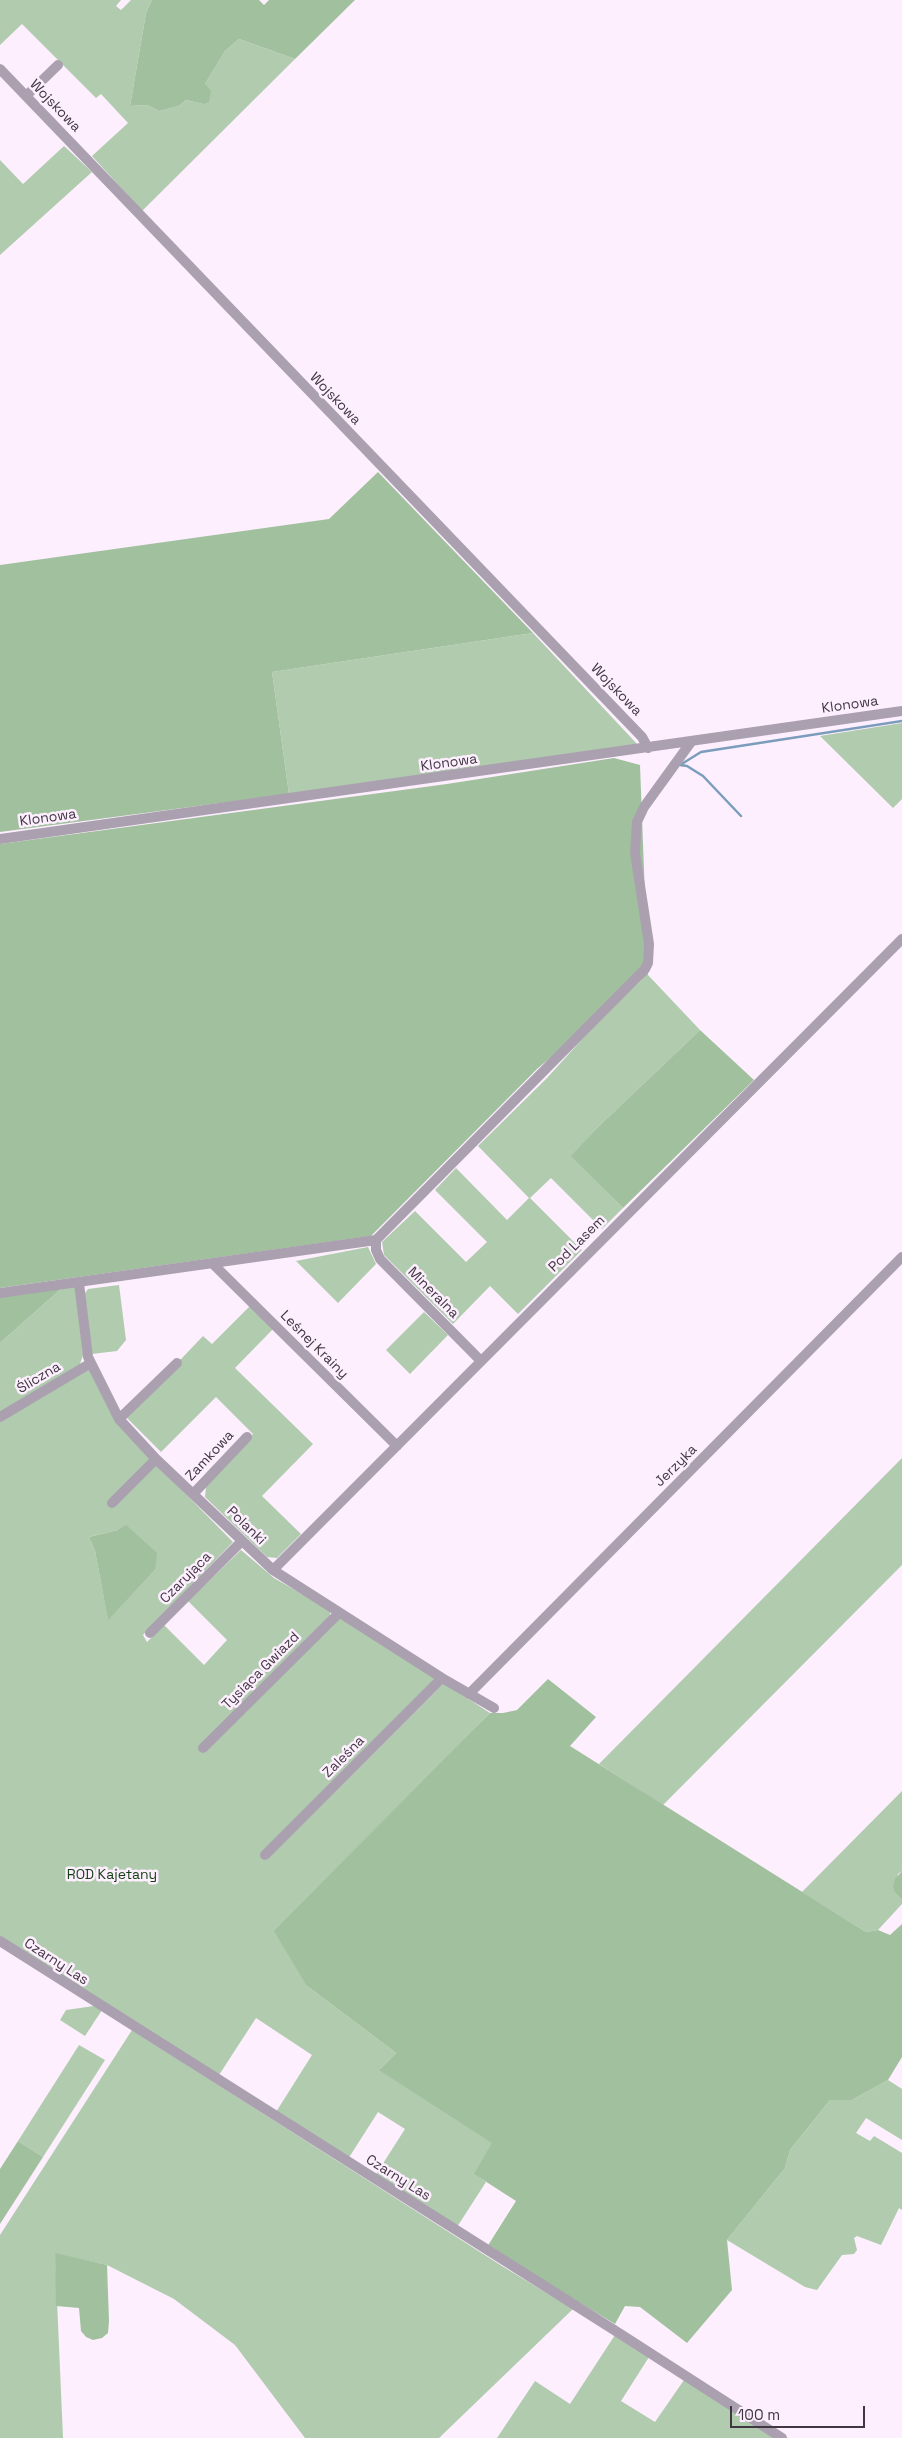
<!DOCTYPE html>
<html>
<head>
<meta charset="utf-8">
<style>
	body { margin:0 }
	#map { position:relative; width:902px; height:2438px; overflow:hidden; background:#fdeffe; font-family:"Space Grotesk",sans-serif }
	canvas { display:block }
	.scale { position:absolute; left:730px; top:2406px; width:135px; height:22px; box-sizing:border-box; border:2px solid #403741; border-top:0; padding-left:6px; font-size:15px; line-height:18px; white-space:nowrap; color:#403741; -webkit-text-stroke:4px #fdeffe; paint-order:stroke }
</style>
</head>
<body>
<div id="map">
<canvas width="902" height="2438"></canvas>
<div class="scale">100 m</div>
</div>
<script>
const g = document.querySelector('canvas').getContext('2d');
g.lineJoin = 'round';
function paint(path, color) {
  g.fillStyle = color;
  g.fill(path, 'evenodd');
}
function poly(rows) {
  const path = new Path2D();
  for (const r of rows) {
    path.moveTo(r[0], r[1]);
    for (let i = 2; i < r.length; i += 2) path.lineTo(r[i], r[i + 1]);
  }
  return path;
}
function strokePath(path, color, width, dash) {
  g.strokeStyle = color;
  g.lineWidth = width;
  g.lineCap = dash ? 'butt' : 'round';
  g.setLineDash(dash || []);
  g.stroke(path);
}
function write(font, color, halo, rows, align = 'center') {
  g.font = font + ' "Space Grotesk",sans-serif';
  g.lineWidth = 5;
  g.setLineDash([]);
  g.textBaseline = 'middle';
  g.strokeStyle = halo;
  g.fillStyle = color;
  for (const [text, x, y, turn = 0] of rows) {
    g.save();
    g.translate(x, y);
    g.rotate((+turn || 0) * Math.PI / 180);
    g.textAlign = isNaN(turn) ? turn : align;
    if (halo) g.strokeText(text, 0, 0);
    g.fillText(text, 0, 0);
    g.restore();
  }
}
paint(poly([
	[0,0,121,0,116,6,121,10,131,0,152,0,146,13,130,106,147,105,159,111,179,106,186,100,203,104,205,84,225,51,239,39,295,59,142,211,92,156,128,123,101,94,96,98,22,24,0,45],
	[64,146,92,172,0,255,0,160,23,184],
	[533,633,638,745,289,794,272,672],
	[902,723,902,799,893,808,820,736],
	[648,975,700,1030,598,1127,572,1156,623,1208,602,1229,551,1178,530,1198,582,1250,518,1314,490,1286,453,1324,384,1255,382,1242,415,1211,466,1262,487,1242,435,1190,456,1168,507,1220,529,1198,478,1146,547,1078,614,1004],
	[368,1247,376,1264,338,1303,296,1261],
	[119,1285,126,1340,117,1351,92,1354,83,1296,88,1289],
	[75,1286,83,1355,79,1367,0,1412,0,1343,62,1288],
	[250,1306,274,1328,235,1368,313,1444,262,1496,301,1534,277,1558,267,1557,205,1497,206,1487,253,1434,216,1397,161,1452,126,1417,203,1336,212,1344],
	[424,1312,448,1335,410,1374,386,1350],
	[90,1369,156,1464,233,1542,143,1635,147,1642,164,1625,204,1665,227,1640,188,1601,241,1550,274,1578,330,1610,330,1616,199,1747,203,1753,340,1616,436,1678,262,1854,266,1860,444,1683,490,1713,428,1777,307,1986,396,2053,380,2069,493,2143,475,2174,486,2182,457,2227,375,2176,405,2129,378,2112,348,2159,276,2112,312,2055,256,2018,219,2075,0,1936,0,1422],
	[118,1530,155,1570,108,1619,95,1551,89,1537],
	[902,1458,902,1565,663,1805,599,1764],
	[902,1791,902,1871,898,1874,895,1893,902,1900,902,1904,878,1930,866,1932,802,1892],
	[94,2006,102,2010,85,2036,60,2020,66,2010],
	[132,2030,502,2266,573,2309,439,2438,305,2438,235,2345,174,2299,107,2265,55,2254,63,2438,0,2438,0,2235],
	[79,2045,105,2060,43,2157,18,2141],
	[888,2080,902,2089,902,2140,866,2118,856,2133,870,2141,874,2136,902,2153,902,2210,899,2208,881,2245,857,2236,854,2238,857,2250,854,2254,842,2255,817,2290,805,2287,727,2240,785,2168,790,2150,830,2100,852,2100],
	[615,2335,649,2357,621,2401,655,2422,684,2380,775,2438,497,2438,535,2381,570,2404]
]), '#b0cbae');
paint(poly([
	[152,0,259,0,264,5,269,0,355,0,295,59,239,39,225,51,205,84,211,91,209,102,203,104,186,100,179,106,159,111,147,105,130,106,146,13],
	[378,472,533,633,272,672,289,794,0,832,0,565,329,519],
	[614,758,640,765,648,975,537,1069,371,1236,0,1288,0,844,447,784],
	[700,1030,754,1080,623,1208,571,1156,598,1127],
	[62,1288,0,1343,0,1296],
	[126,1525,157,1553,155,1570,108,1620,95,1551,89,1537,118,1530],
	[548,1679,596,1717,570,1746,866,1932,878,1930,890,1935,902,1924,902,2057,888,2080,852,2100,830,2100,790,2150,785,2168,727,2240,732,2290,687,2343,640,2307,625,2306,615,2324,487,2247,516,2201,474,2174,492,2143,379,2070,396,2053,307,1986,274,1931,490,1713,503,1713,517,1710],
	[902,1871,902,1900,895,1893,893,1887,895,1879],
	[18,2141,43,2157,0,2224,0,2169],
	[55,2253,107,2265,109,2321,108,2333,102,2338,93,2340,86,2337,81,2331,79,2308,56,2306]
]), '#a1c09e');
strokePath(poly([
	[741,816,703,776,687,766,680,765,701,752,902,721]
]), '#7b9cbb', 2.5);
strokePath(poly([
	[0,69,642,737,648,748],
	[26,96,58,65],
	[0,839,902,711],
	[376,1240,376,1250,380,1259,480,1360],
	[213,1264,397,1446],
	[79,1283,88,1357,119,1419,156,1459,273,1570,442,1678,494,1708],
	[0,1293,376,1240,645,969,648,963,649,944,635,853,637,822,644,807,691,742],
	[0,1417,91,1363],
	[119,1419,177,1363],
	[194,1493,247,1437],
	[112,1503,156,1459],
	[273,1570,902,939],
	[150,1633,241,1542],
	[469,1694,902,1257],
	[203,1748,339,1613],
	[265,1855,442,1678],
	[0,1941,622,2335,782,2438]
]), '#aba0b0', 10);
write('14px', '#403741', '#fdeffe', [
	["Wojskowa",55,106,46],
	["Wojskowa",335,399,46],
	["Wojskowa",616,690,46],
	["Klonowa",850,705,-8],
	["Klonowa",449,763,-8],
	["Klonowa",48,818,-8],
	["Pod Lasem",577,1244,-45],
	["Mineralna",433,1293,45],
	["Leśnej Krainy",314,1345,45],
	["Śliczna",39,1378,-31],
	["Zamkowa",210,1456,-47],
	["Jerzyka",676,1466,-45],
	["Polanki",246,1526,44],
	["Czarująca",186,1578,-45],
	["Tysiąca Gwiazd",261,1671,-45],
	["Zaleśna",344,1757,-45],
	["Czarny Las",56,1962,33],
	["Czarny Las",398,2178,32]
]);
write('14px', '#123f11', '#fdeffe', [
	["ROD Kajetany",112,1875]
]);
</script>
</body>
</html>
